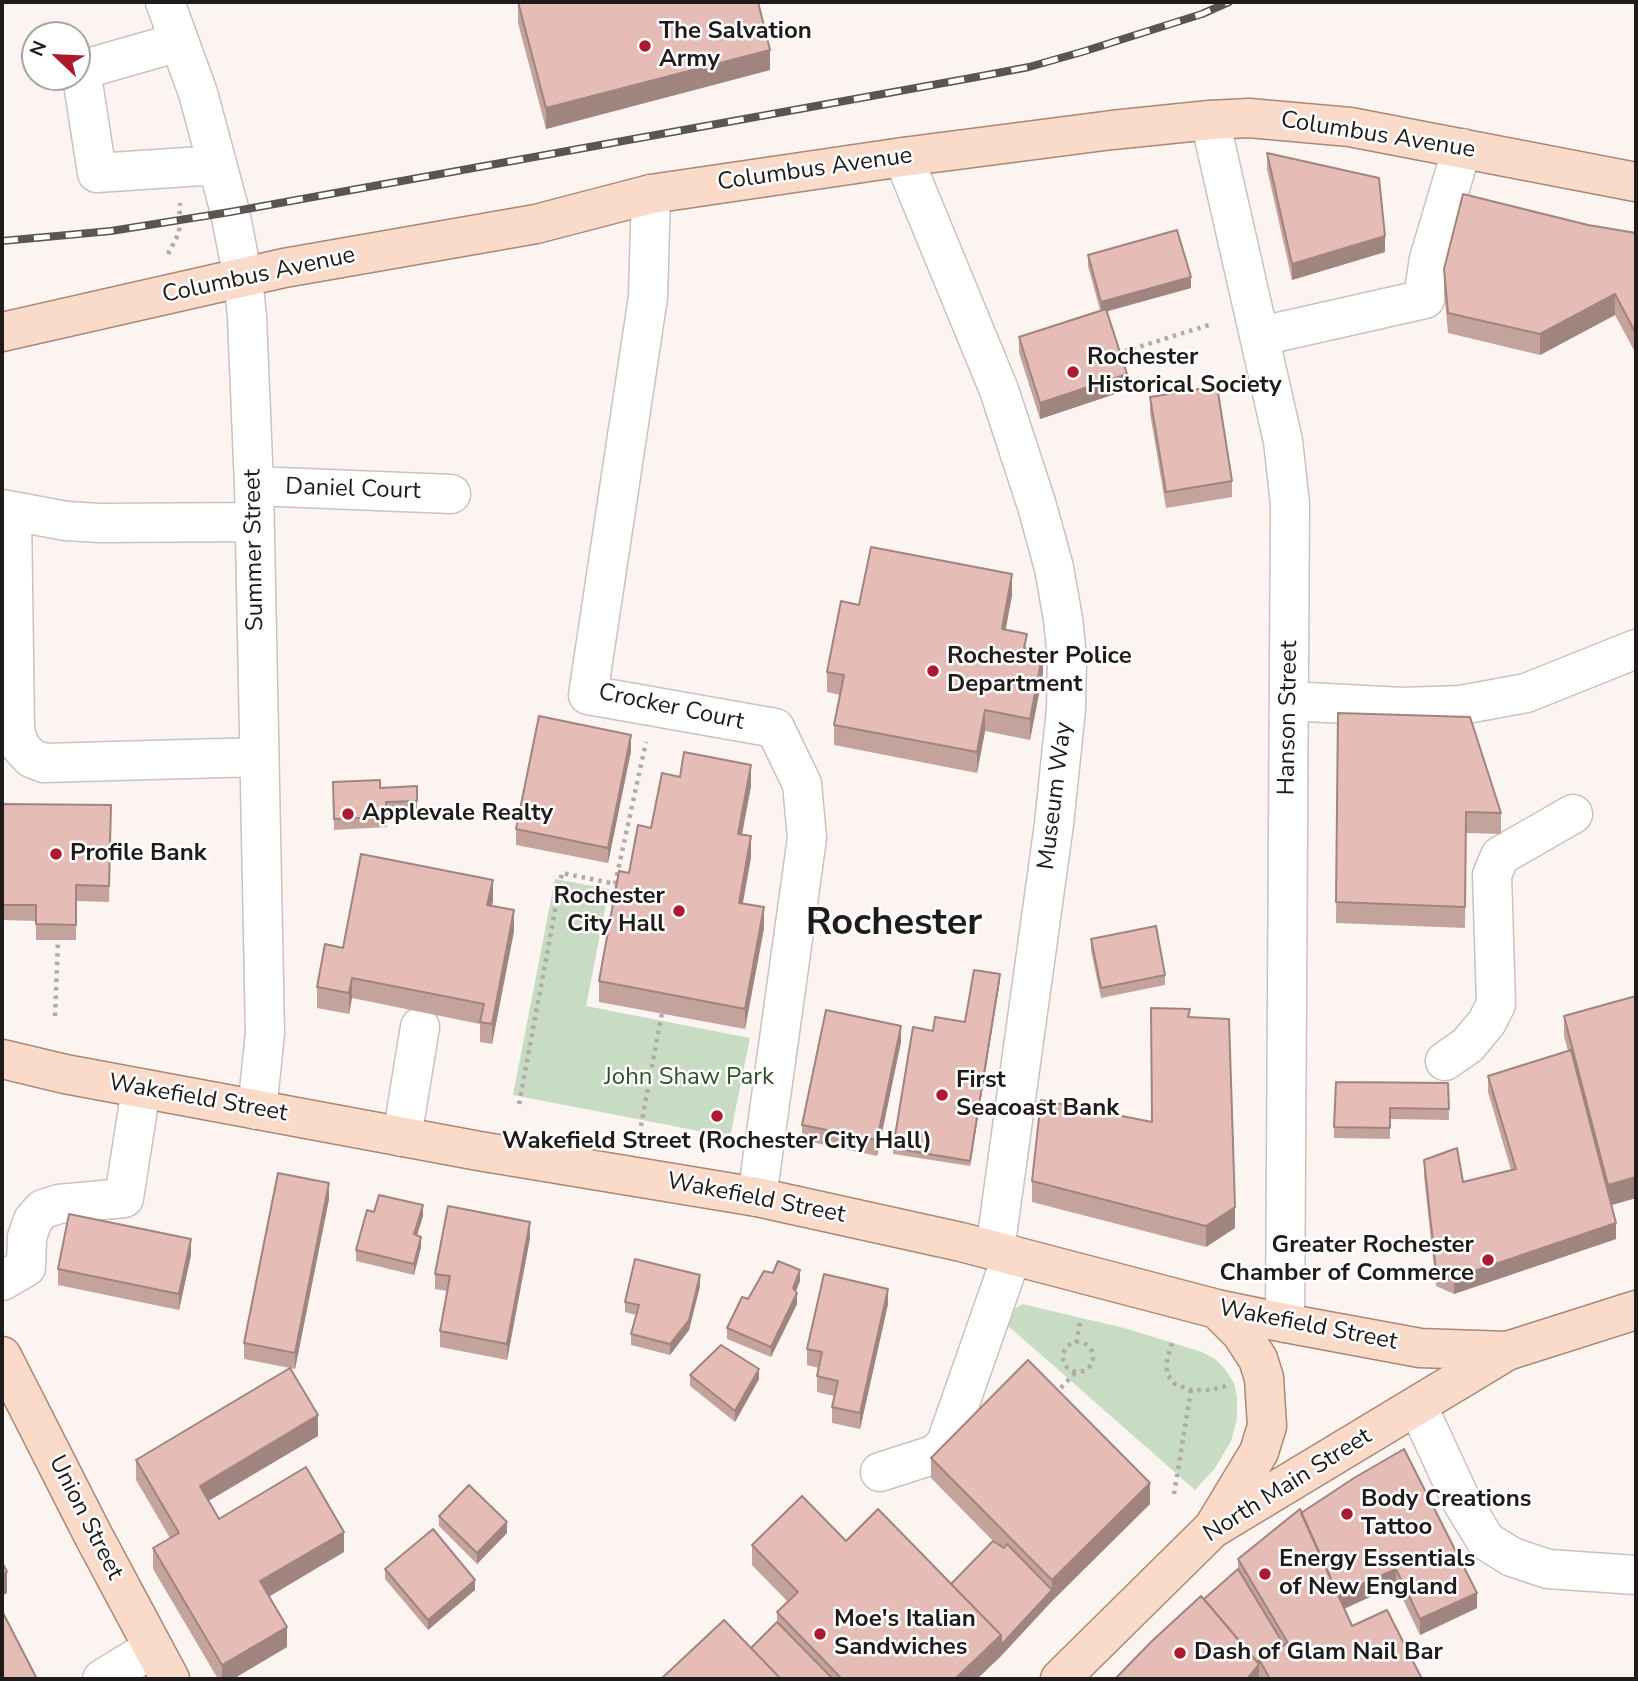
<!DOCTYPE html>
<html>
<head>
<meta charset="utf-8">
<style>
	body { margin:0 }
	#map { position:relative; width:1638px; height:1681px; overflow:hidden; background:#fbf4f1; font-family:"Nunito Sans",sans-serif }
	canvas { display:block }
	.frame { position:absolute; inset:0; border:4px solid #1e1b1a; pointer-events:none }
	.north { position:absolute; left:21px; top:21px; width:70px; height:70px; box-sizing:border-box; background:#fff; border:2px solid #a5a4a3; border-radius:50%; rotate:293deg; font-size:19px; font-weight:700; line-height:28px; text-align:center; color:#1e1b1a }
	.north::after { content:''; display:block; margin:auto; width:24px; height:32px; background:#ad192e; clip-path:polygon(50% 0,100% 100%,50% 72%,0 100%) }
</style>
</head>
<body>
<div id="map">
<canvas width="1638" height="1681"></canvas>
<div class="frame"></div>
<div class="north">N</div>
</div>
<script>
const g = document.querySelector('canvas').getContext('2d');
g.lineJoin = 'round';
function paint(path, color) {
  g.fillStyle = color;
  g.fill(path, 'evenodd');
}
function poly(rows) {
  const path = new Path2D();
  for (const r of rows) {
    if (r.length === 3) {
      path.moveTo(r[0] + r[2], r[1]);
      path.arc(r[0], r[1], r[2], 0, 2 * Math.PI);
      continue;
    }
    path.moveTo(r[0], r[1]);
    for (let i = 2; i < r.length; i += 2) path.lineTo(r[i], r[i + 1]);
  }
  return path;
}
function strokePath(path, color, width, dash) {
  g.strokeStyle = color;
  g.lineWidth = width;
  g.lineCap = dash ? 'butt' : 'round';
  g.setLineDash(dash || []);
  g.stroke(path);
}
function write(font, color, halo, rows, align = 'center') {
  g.font = font + ' "Nunito Sans",sans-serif';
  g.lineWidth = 5;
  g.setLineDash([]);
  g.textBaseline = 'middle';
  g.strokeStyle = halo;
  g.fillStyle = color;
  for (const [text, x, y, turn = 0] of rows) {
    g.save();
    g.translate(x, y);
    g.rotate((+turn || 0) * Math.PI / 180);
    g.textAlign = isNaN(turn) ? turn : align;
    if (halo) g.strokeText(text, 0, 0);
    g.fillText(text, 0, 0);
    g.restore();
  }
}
paint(poly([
	[555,879,609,889,586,1006,750,1038,730,1137,513,1095],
	[1022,1304,1124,1328,1202,1352,1215,1359,1225,1369,1234,1383,1237,1398,1237,1418,1231,1441,1215,1468,1195,1490,1005,1323,1011,1311]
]), '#c7dcc2');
const minor = poly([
	[165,2,198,93,230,212,243,278,247,317,254,486,265,1033,257,1110],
	[179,42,81,70,97,173,217,165],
	[1210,120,1283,441,1290,504,1285,1323],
	[903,157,999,390,1037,506,1054,568,1063,619,1067,657,1066,709,1054,824,995,1250],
	[651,194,648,297,588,695,775,728,802,784,807,838,757,1197],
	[1261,336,1425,299,1425,284,1429,259,1462,148],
	[254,486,451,494],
	[2,509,66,521,100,523,254,522],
	[12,511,15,730,20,746,31,758,44,763,259,757],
	[1289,701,1402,707,1461,705,1526,693,1636,649],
	[1445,1061,1468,1045,1487,1022,1496,1004,1492,875,1500,856,1573,814],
	[402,1137,420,1027],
	[2,1281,26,1267,27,1237,33,1220,43,1209,59,1204,124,1198,141,1089],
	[1418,1407,1461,1500,1486,1541,1512,1557,1548,1569,1636,1575],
	[880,1472,936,1454,946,1443,1012,1255],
	[102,1679,153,1648]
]);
const major = poly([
	[2,332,284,268,536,224,651,194,903,157,1112,130,1210,120,1249,118,1350,127,1636,182],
	[2,1059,65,1074,479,1151,757,1197,961,1242,1217,1309,1285,1323,1420,1348,1507,1351],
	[2,1356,92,1533,170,1679],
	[1213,1528,1259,1452,1267,1426,1264,1378,1258,1359,1241,1333,1217,1309],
	[1060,1679,1212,1529,1507,1351,1636,1310]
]);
strokePath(minor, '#c9c2bf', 41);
strokePath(major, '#aa8874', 41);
strokePath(poly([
	[168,254,179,233,180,203],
	[1116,354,1212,324],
	[55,1016,58,941],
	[519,1104,562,873,615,884,646,742],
	[641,1126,662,1013],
	[1078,1357,15],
	[1076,1343,1081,1318],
	[1172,1343,1167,1359,1167,1374,1175,1384,1191,1390,1210,1390,1226,1386],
	[1055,1394,1076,1372],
	[1174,1494,1191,1390]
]), '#b0aaa8', 4.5, [3.5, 5]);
strokePath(minor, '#fff', 38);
strokePath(major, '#fadac9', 38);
const rail = poly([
	[2,241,111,231,230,212,971,78,1029,67,1085,51,1202,14,1229,2]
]);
strokePath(rail, '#595553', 8);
strokePath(rail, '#fff', 5, [16]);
paint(poly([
	[518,2,770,70,546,129,518,23],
	[1267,153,1385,252,1292,280,1267,169],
	[1588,225,1636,233,1636,354,1615,315,1540,355,1448,333,1444,290,1444,269],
	[1088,255,1191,288,1107,311,1127,390,1040,419,1019,353,1019,337,1100,310,1088,266],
	[1150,397,1232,481,1232,497,1166,508,1150,413],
	[1012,595,1005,630,1027,649,1043,673,1030,740,985,731,977,773,834,745,834,725,840,695,827,692,827,672,859,605],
	[1338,713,1501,813,1501,834,1466,833,1465,928,1336,923],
	[631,751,608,863,516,845,516,829],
	[680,777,751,786,742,835,751,857,743,903,764,928,745,1029,599,1002,599,981,629,873],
	[333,782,380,788,417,786,417,812,386,813,387,827,334,830],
	[2,804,111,805,109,902,76,901,76,940,36,940,36,921,2,920],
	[493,901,492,905,514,931,492,1044,480,1042,480,1024,352,998,349,1014,317,1008,317,987,343,948],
	[1091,939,1165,975,1165,985,1101,998,1091,950],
	[1000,980,970,1166,893,1154,893,1148,933,1031,965,1022],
	[1564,1016,1636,1198,1612,1205,1616,1239,1454,1294,1436,1286,1424,1176,1424,1160,1463,1182,1511,1170,1488,1092,1488,1076,1568,1051,1564,1036],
	[1190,1017,1235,1228,1206,1247,1032,1202,1032,1181,1152,1122],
	[901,1042,877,1156,802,1140,802,1125],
	[1448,1083,1449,1120,1390,1119,1390,1139,1334,1138,1334,1127],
	[329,1199,295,1369,244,1359,244,1343],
	[374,1212,423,1216,417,1235,421,1247,414,1275,356,1261,356,1250],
	[530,1238,507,1360,440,1347,440,1331,447,1291,435,1289,435,1274],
	[191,1255,179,1310,58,1285,58,1269],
	[800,1281,796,1291,797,1304,771,1357,727,1339,727,1328],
	[700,1286,689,1330,670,1355,631,1345,631,1334,636,1315,625,1312,625,1302],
	[888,1304,860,1429,832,1423,832,1407,834,1396,817,1392,817,1376,819,1368,807,1365,807,1349],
	[690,1375,759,1379,735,1422,690,1386],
	[318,1436,208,1501,219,1519,344,1552,269,1596,287,1647,233,1679,218,1679,153,1569,153,1548,170,1538,136,1480,136,1460],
	[931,1458,1150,1504,1052,1601,1001,1656,977,1679,661,1679,751,1648,777,1622,777,1612,788,1602,752,1565,752,1545,846,1541,951,1584,993,1541,931,1478],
	[1301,1513,1477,1608,1420,1635,1396,1585,1344,1609,1352,1626,1422,1679,1115,1679,1238,1569,1238,1559],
	[439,1516,507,1533,477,1564,439,1526],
	[385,1569,475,1590,428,1630,385,1579]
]), '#c5a39d');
paint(poly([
	[770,50,770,70,546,129,546,108],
	[1385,236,1385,252,1292,280,1292,264],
	[1191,277,1191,288,1101,313,1101,302],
	[1615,294,1615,315,1540,355,1540,334],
	[1127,374,1127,390,1040,419,1040,403],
	[1012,574,1012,595,1002,650,1002,629],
	[1043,652,1043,673,1030,740,1030,719],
	[985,710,985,731,977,773,977,752],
	[631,735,631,751,608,863,608,848],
	[751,765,751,786,738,854,738,834],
	[751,836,751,857,739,923,739,903],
	[493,880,493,901,487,925,487,905],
	[764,907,764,928,745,1029,745,1009],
	[514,910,514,931,492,1044,492,1024],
	[1000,974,1000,980,970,1166,970,1161],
	[352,978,352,998,349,1014,349,993],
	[901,1026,901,1042,877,1156,877,1140],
	[1636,1177,1636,1198,1608,1206,1608,1185],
	[329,1183,329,1199,295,1369,295,1353],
	[423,1205,423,1216,414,1245,414,1234],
	[1235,1207,1235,1228,1206,1247,1206,1226],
	[530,1222,530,1238,507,1360,507,1344],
	[1616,1223,1616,1239,1454,1294,1454,1278],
	[421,1237,421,1247,414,1275,414,1264],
	[191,1239,191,1255,179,1310,179,1294],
	[800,1270,800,1281,793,1299,793,1288],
	[700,1275,700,1286,689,1330,670,1355,670,1344],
	[888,1289,888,1304,860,1429,860,1413],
	[797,1293,797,1304,771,1357,771,1347],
	[759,1369,759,1379,735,1422,735,1411],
	[318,1415,318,1436,200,1506,200,1486],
	[1150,1483,1150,1504,1052,1601,1001,1656,977,1679,955,1679,1001,1635,1052,1590,1052,1580],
	[507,1522,507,1533,477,1564,477,1553],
	[344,1532,344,1552,260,1602,260,1581],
	[1396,1569,1396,1585,1337,1612,1337,1596],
	[7,1572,7,1593,2,1596,2,1575],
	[475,1580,475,1590,428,1630,428,1620],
	[1477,1593,1477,1608,1420,1635,1420,1619],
	[287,1627,287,1647,233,1679,222,1679,222,1665],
	[1259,1664,1259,1679,1247,1679]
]), '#a0847f');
const building = poly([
	[518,2,758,2,770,50,546,108,518,2],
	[1267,153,1379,178,1385,236,1292,264,1267,153],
	[1463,194,1588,225,1636,233,1636,334,1615,294,1540,334,1448,313,1444,269,1463,194],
	[1177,230,1191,277,1101,302,1088,255,1177,230],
	[1106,309,1127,374,1040,403,1019,337,1106,309],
	[1217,386,1232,481,1166,492,1150,397,1217,386],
	[871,547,1012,574,1002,629,1027,634,1024,648,1043,652,1030,719,985,710,977,752,834,725,844,675,827,672,841,601,859,605,871,547],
	[1338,713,1470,717,1501,813,1466,812,1465,907,1336,902,1338,713],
	[539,716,631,735,608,848,516,829,539,716],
	[684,752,751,765,738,834,751,836,739,903,764,907,745,1009,599,981,619,871,629,873,638,825,651,828,662,773,680,777,684,752],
	[380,780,380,788,417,786,417,801,386,802,387,817,334,819,333,782,380,780],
	[2,804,111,805,109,886,76,885,76,925,36,924,36,905,2,905,2,804],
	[361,854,493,880,487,905,514,910,492,1024,480,1022,484,1004,352,978,349,993,317,987,325,944,343,948,361,854],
	[1156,926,1165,975,1101,988,1091,939,1156,926],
	[974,970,1000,974,970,1161,893,1148,913,1027,933,1031,935,1017,965,1022,974,970],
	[1636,996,1636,1177,1608,1185,1564,1016,1636,996],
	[1151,1008,1190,1009,1188,1017,1229,1019,1235,1207,1206,1226,1032,1181,1041,1100,1152,1122,1151,1008],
	[826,1010,901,1026,877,1140,802,1125,826,1010],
	[1571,1050,1616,1223,1454,1278,1436,1270,1424,1160,1457,1148,1463,1182,1516,1169,1488,1076,1571,1050],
	[1336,1082,1448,1083,1449,1109,1390,1108,1390,1128,1334,1127,1336,1082],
	[278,1173,329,1183,295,1353,244,1343,278,1173],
	[379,1195,423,1205,414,1234,421,1237,414,1264,356,1250,367,1210,374,1212,379,1195],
	[448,1206,530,1222,507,1344,440,1331,450,1276,435,1274,448,1206],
	[69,1214,191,1239,179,1294,58,1269,69,1214],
	[635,1259,700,1275,689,1320,670,1344,631,1334,639,1305,625,1302,635,1259],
	[778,1261,800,1270,793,1288,797,1293,771,1347,727,1328,742,1297,748,1299,764,1271,773,1273,778,1261],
	[824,1274,888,1289,860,1413,832,1407,838,1381,817,1376,822,1352,807,1349,824,1274],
	[721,1345,759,1369,735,1411,690,1375,721,1345],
	[1028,1360,1150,1483,1052,1580,931,1458,1028,1360],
	[290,1368,318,1415,200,1486,219,1519,306,1467,344,1532,260,1581,287,1627,222,1665,153,1548,179,1533,136,1460,290,1368],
	[1404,1449,1477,1593,1420,1619,1396,1569,1338,1595,1301,1513,1354,1478,1404,1449],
	[469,1485,507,1522,477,1553,439,1516,469,1485],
	[802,1496,846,1541,878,1509,1001,1635,955,1679,842,1679,777,1612,798,1592,752,1545,802,1496],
	[1300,1509,1352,1626,1387,1610,1422,1679,1270,1679,1259,1659,1288,1643,1238,1559,1300,1509],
	[433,1529,475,1580,428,1620,385,1569,433,1529],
	[993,1541,1004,1548,1007,1544,1052,1590,1001,1645,1001,1635,951,1584,993,1541],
	[2,1562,7,1572,2,1575,2,1562],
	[1238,1569,1284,1645,1259,1659,1259,1664,1204,1599,1238,1569],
	[1201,1596,1259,1664,1247,1679,1115,1679,1152,1641,1201,1596],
	[2,1611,36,1677,32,1679,2,1679,2,1611],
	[724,1620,781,1679,661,1679,724,1620],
	[777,1622,833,1679,781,1679,751,1648,777,1622]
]);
paint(building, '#e5bdb6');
strokePath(building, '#a0847f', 2);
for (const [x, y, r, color] of [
	[645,46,7,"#ad192e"],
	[1073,372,7,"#ad192e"],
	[933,671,7,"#ad192e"],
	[348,814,7,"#ad192e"],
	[56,854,7,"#ad192e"],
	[679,911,7,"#ad192e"],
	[942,1095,7,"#ad192e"],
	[717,1116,7,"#ad192e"],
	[1488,1260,7,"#ad192e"],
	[1347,1514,7,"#ad192e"],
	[1265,1574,7,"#ad192e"],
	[820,1634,7,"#ad192e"],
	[1180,1653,7,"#ad192e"]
]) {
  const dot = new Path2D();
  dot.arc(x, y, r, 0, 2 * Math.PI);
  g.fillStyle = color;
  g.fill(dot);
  strokePath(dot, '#fff', 2.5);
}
write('bold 24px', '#1e1b1a', '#fff', [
	["The Salvation",659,32],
	["Army",659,60],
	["Rochester",1087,358],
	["Historical Society",1087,386],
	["Rochester Police",947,657],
	["Department",947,685],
	["Applevale Realty",362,814],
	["Profile Bank",70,854],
	["Rochester",665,897,"right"],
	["City Hall",665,925,"right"],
	["First",956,1081],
	["Seacoast Bank",956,1109],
	["Wakefield Street (Rochester City Hall)",717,1142,"center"],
	["Greater Rochester",1474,1246,"right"],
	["Chamber of Commerce",1474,1274,"right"],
	["Body Creations",1361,1500],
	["Tattoo",1361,1528],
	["Energy Essentials",1279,1560],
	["of New England",1279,1588],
	["Moe's Italian",834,1620],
	["Sandwiches",834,1648],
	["Dash of Glam Nail Bar",1194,1653]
], 'left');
write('24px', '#1e1b1a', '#fff', [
	["Columbus Avenue",1378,136,9],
	["Columbus Avenue",815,170,-8],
	["Columbus Avenue",259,276,-12],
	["Daniel Court",353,490,2],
	["Summer Street",255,550,-91],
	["Crocker Court",671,708,12],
	["Hanson Street",1289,718,-89],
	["Museum Way",1056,796,-83],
	["Wakefield Street",198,1099,10],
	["Wakefield Street",756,1199,11],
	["Wakefield Street",1308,1326,11],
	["North Main Street",1288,1486,-32],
	["Union Street",85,1518,63]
]);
write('24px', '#2e5026', '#fff', [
	["John Shaw Park",689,1078]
]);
write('bold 38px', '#1e1b1a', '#fff', [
	["Rochester",894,925]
]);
</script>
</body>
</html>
